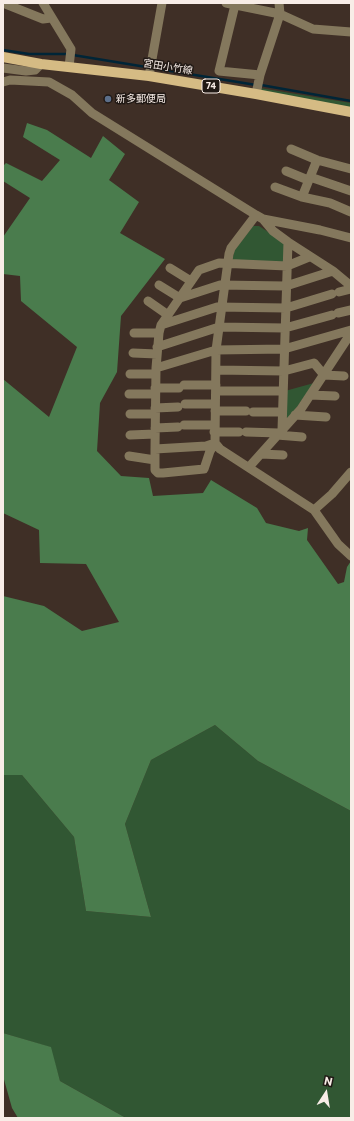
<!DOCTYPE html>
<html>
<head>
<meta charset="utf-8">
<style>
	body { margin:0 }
	#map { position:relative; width:354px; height:1121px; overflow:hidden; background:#3f2f26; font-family:Commissioner,sans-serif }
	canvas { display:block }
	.frame { position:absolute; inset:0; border:4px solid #f8ede7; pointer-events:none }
	.north { position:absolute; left:306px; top:1073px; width:40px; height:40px; -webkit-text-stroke:3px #201915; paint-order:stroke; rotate:12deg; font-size:11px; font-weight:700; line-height:16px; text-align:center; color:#f8ede7 }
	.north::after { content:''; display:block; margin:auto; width:14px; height:18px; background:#f8ede7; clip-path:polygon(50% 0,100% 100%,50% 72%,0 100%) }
</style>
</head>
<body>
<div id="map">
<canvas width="354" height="1121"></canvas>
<div class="frame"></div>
<div class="north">N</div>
</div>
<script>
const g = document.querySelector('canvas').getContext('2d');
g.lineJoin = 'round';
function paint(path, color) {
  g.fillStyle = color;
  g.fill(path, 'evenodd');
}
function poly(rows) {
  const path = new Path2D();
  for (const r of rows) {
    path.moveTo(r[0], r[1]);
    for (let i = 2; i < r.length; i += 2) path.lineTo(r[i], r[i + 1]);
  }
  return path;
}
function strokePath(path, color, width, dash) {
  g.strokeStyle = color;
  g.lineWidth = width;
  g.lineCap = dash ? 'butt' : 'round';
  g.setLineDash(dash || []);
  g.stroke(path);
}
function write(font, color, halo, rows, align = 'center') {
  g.font = font + ' Commissioner,"Noto Sans JP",sans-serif';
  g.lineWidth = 3;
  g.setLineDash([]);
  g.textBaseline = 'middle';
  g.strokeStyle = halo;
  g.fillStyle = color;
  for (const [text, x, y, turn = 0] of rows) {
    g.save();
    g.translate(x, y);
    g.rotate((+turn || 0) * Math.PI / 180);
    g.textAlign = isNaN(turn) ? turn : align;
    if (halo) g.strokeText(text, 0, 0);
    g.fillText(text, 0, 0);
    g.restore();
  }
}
paint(poly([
	[260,88,351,103,351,111,262,93],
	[253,226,259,226,282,241,285,246,284,263,232,263,234,251],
	[314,383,288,420,284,420,285,391],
	[215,725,258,761,351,811,351,1118,126,1118,60,1081,50,1047,3,1033,3,775,22,775,74,837,86,911,151,917,125,824,151,760]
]), '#315733');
paint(poly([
	[27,123,47,130,91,158,103,136,125,154,109,180,139,202,120,233,165,259,121,316,117,372,100,403,97,451,121,476,149,478,153,496,203,493,211,480,257,508,266,523,299,531,308,528,307,540,338,584,344,582,347,567,351,561,351,811,258,761,215,725,151,760,125,824,151,917,86,911,74,837,22,775,3,775,3,596,44,606,82,631,119,622,86,564,40,563,39,530,3,513,3,379,49,417,77,347,21,301,20,276,3,274,3,237,30,198,3,181,3,166,6,163,42,181,60,160,23,137],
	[3,1033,51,1047,60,1081,126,1118,18,1118,12,1108,3,1076]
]), '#4a7c4d');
strokePath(poly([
	[3,50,29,54,68,54],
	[73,55,256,85],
	[261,85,351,101]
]), '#002537', 2.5);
strokePath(poly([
	[3,3,43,19,51,18],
	[43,3,71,49,69,67],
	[226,3,280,14,313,29,351,32],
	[235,5,219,71,260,75],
	[3,68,26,71,35,70,41,64],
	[149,76,162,3],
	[3,82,10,80,49,82,72,95,92,113,256,215,263,219,320,230,351,238],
	[256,94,260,75,280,14,279,3],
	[291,149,317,160],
	[351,169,317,160,302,197,330,203,351,212],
	[286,171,308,180],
	[310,177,351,191],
	[275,187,302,197],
	[256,215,231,248,229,254,216,350,215,443,220,449,314,510,338,544,351,556],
	[263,219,273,231,288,242,333,271,351,286],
	[170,268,191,281],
	[159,285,180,298,220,285,286,286,333,271],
	[339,292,351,289],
	[148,301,168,315],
	[338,313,351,310],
	[161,325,217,307,286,308,332,294],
	[134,333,159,333],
	[157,347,219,327,285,328,332,315],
	[133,353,157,354],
	[156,368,216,350,284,349,351,330],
	[216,370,284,371,314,363,324,375,344,376],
	[130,374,156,374],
	[184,385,216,385],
	[155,388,179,388],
	[216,391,283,391],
	[129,394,155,394],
	[310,395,335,396],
	[185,404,215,404],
	[155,408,178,407],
	[215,411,246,411],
	[253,412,282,412],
	[130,414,155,414],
	[295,415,326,417],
	[184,425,215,425],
	[155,428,178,427],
	[282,430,288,242],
	[214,432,239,432],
	[246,432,279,433],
	[130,435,155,434],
	[277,435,302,437],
	[215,443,206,446,155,449,156,368,159,333,161,325,199,270,219,263,287,266,309,257],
	[155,449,155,470,158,473,163,473,204,469,210,451,215,443],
	[261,454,283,455],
	[129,456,155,460],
	[249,467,301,409,351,333],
	[314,510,332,494,351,472]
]), '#84785d', 9);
strokePath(poly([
	[3,57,41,64,149,76,256,94,351,112]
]), '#d5bb84', 10);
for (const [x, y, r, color] of [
	[108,99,4,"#5c6f8a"]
]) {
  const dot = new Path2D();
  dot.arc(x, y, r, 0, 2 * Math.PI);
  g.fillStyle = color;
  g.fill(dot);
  strokePath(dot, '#201915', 1.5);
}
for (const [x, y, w] of [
	[211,86,18]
]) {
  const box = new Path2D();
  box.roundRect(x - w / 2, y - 7, w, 14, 3);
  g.fillStyle = '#201915';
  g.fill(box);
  strokePath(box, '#f8ede7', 1);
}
write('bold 9px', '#f8ede7', null, [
	["74",211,86]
]);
write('10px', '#f8ede7', '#201915', [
	["宮田小竹線",168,67,9]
]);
write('10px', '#f8ede7', '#201915', [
	["新多郵便局",116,99]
], 'left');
</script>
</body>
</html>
